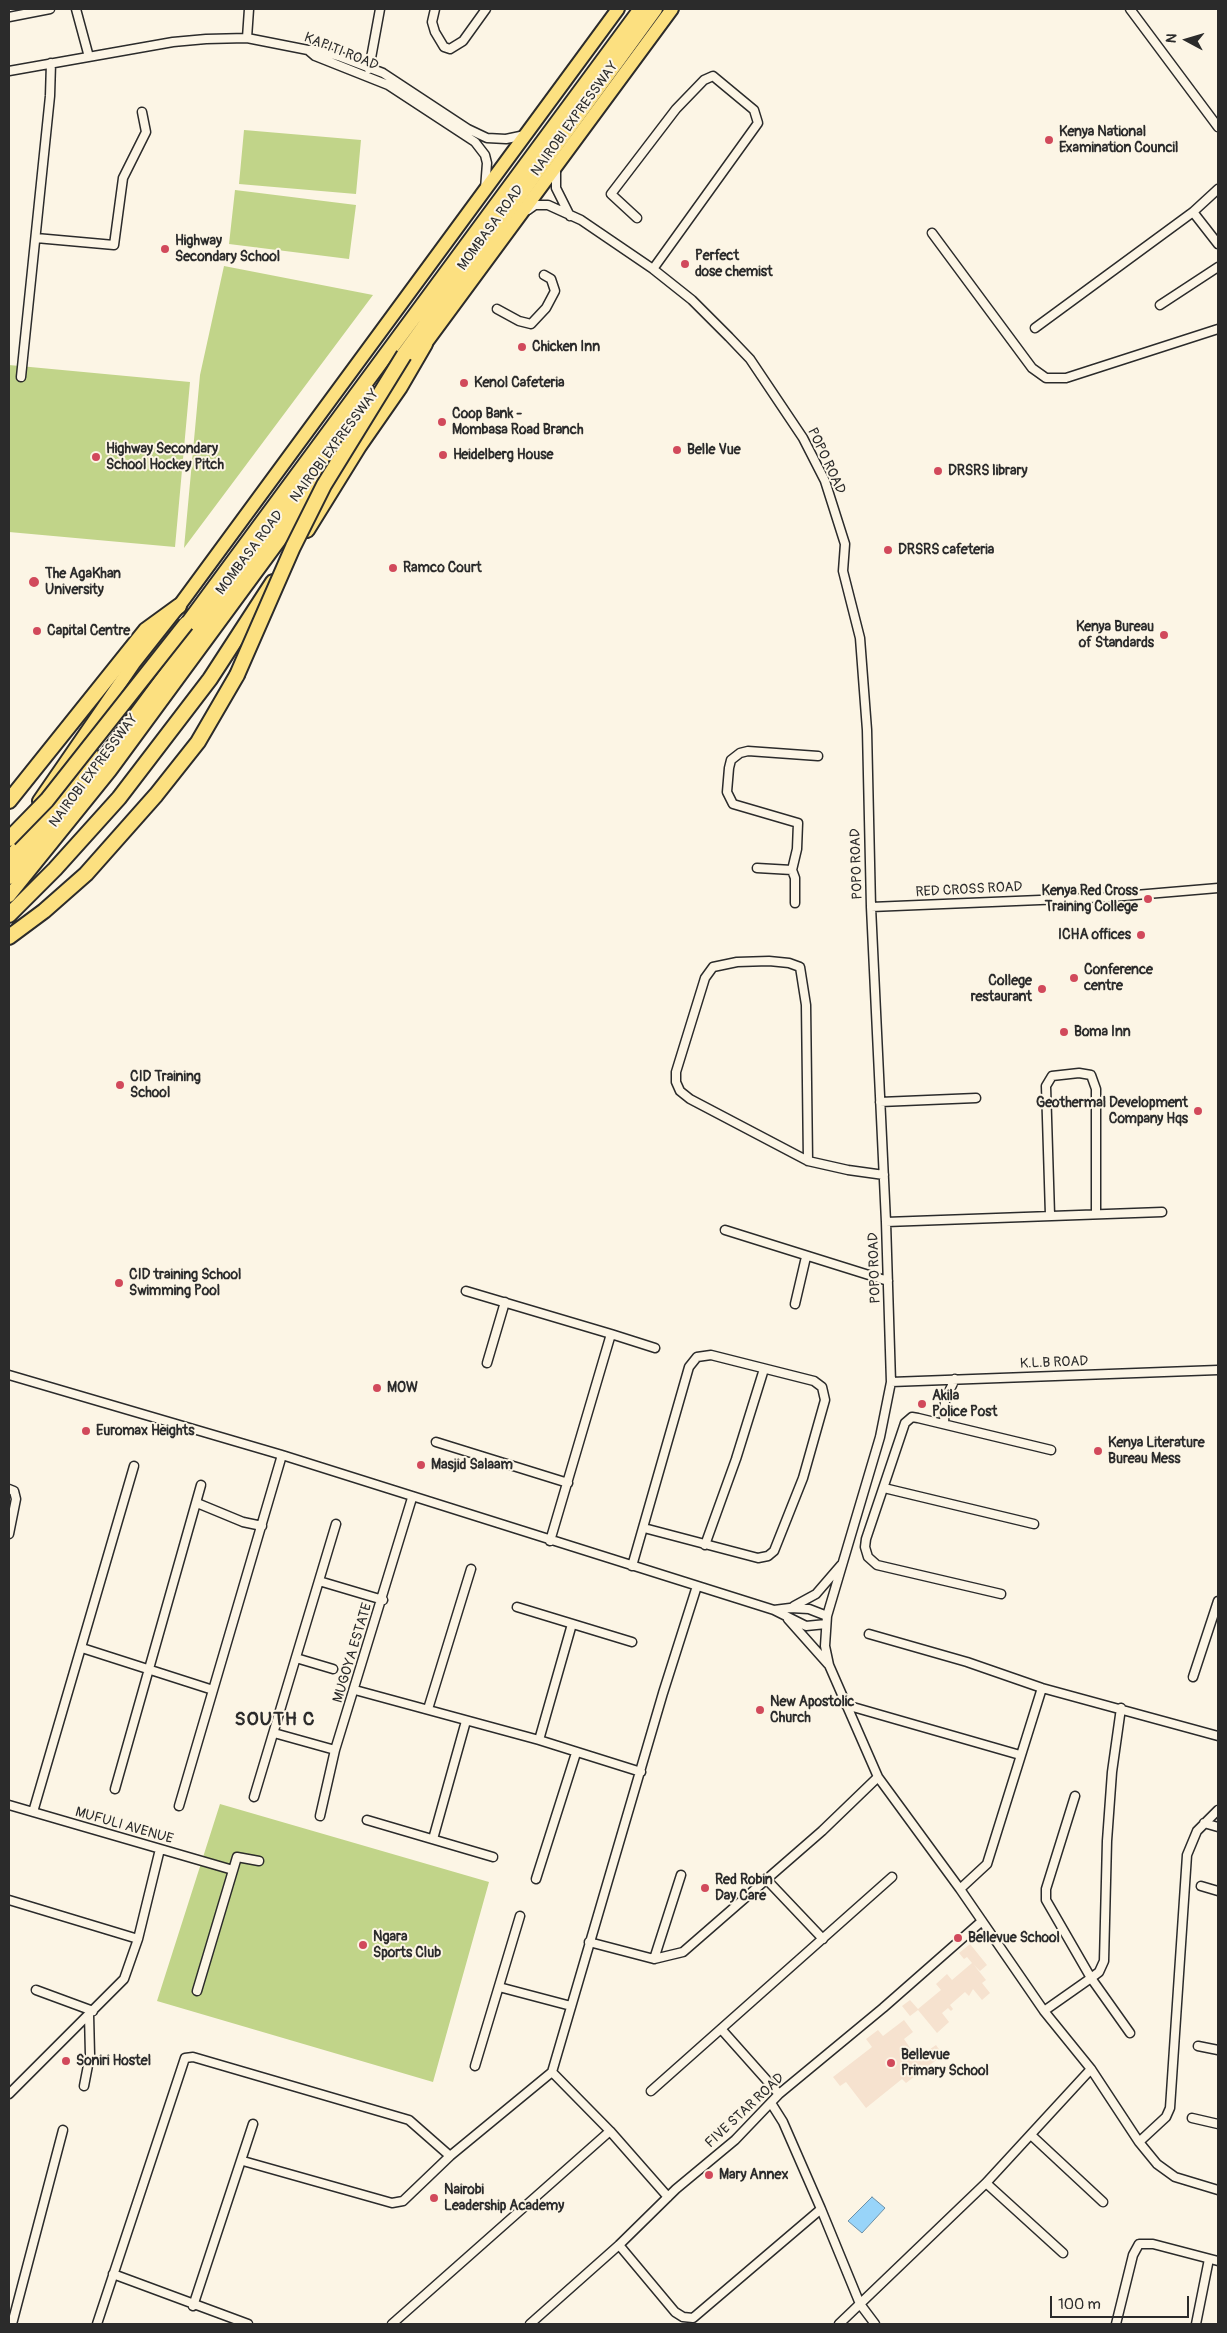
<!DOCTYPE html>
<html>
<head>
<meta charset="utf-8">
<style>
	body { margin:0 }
	#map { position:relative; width:1227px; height:2333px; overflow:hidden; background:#fcf5e5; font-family:Pangolin,sans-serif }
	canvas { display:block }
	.frame { position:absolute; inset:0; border:10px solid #2b2b2b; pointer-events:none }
	.north { position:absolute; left:1162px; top:15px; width:50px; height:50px; -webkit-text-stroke:4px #fcf5e5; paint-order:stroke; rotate:276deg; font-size:14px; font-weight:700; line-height:20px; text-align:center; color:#2b2b2b }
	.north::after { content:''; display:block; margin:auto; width:18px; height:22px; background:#2b2b2b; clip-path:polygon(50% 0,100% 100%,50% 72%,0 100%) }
	.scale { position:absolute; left:1050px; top:2296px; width:139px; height:22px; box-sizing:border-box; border:2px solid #2b2b2b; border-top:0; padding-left:6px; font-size:15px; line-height:18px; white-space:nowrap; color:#2b2b2b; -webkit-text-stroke:4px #fcf5e5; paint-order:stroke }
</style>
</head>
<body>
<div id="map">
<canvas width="1227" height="2333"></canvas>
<div class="frame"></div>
<div class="north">N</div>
<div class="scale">100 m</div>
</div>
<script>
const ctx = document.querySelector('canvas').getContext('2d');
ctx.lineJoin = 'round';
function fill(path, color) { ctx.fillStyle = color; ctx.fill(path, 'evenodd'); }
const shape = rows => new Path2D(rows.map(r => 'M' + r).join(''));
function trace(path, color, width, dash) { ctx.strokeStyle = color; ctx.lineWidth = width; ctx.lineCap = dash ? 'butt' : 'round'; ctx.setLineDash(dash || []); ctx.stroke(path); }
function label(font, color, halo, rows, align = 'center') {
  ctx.font = font + ' Pangolin,sans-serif'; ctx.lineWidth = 4; ctx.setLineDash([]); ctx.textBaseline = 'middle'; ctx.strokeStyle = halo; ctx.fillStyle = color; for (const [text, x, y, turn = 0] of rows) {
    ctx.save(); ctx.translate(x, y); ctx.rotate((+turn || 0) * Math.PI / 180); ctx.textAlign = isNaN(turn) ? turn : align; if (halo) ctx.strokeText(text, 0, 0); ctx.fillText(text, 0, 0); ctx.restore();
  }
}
fill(shape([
	[970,1944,987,1965,980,1971,974,1965,986,1980,982,1983,990,1993,982,2000,973,1989,969,1996,965,1992,950,2005,953,2009,951,2011,948,2008,942,2013,949,2022,937,2033,918,2010,910,2016,902,2006,910,2000,918,2009,941,1990,936,1984,947,1974,952,1980,972,1963,967,1957,964,1959,959,1953],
	[904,2020,913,2032,904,2039,917,2058,936,2045,943,2055,906,2083,902,2079,866,2108,846,2082,840,2086,833,2077,872,2047,866,2039,878,2030,883,2036]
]), '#f6e2cf');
fill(shape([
	[244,130,361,140,356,194,239,184],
	[235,190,356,205,349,259,229,244],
	[224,266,373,295,184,548,200,375],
	[9,365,190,382,175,547,9,532],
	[220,1804,489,1882,433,2082,157,2001]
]), '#c1d489');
const water = shape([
	[872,2197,885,2208,862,2233,848,2221,872,2197]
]);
fill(water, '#98d4f9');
trace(water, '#6c90a7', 1);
const minor = shape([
	[76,9,89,57],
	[435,9,432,22,435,32,444,47,450,49,463,41,486,9],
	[1130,9,1218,127],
	[9,17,50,9],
	[247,38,249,9],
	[308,50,318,50,341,57,383,73,468,129,487,138,506,139,525,135],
	[369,69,380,9],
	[9,71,173,42,206,39,247,38,308,50,315,56,388,85,475,142,485,155,487,163,485,189],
	[556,170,556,188,570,216],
	[528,210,535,205,548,205,581,220,653,269,692,300,729,337,750,359,803,438,825,481,845,544,843,571,860,638,867,730,871,907,886,1222,891,1382,880,1437,827,1616,825,1646,829,1665,878,1777,960,1889,1044,2011,1091,2069,1139,2142,1157,2164,1175,2177,1218,2190],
	[1193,212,1218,244],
	[637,218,611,194,676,109,704,80,713,76,754,110,758,123,653,269],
	[932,233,1032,368,1046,378,1066,378,1218,329],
	[36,238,114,245,123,178,146,132,142,112],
	[1160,305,1218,267],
	[497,309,519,321,531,324,546,308,555,291,551,279,544,275],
	[1035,328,1193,212,1218,189],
	[21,377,50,96,51,63],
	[757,868,792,870,797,849,798,823,733,804,727,792,729,768,731,760,740,753,748,751,818,756],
	[792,870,795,878,795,903],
	[871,907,1112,897,1218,888],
	[880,1102,976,1098],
	[808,1161,806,1005,800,967,789,963,769,961,737,962,713,967,705,978,676,1072,676,1082,680,1091,690,1099,808,1161,848,1170,884,1175],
	[1050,1215,1046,1086,1052,1076,1079,1073,1091,1075,1096,1089,1096,1213],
	[886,1222,1162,1212],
	[725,1230,888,1281],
	[466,1291,611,1334,550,1541],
	[795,1304,806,1257],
	[611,1334,655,1348],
	[487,1363,505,1302],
	[9,1375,282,1455,774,1610,790,1608,809,1609,827,1616],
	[891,1382,1218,1370],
	[944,1424,945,1400,955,1379],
	[436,1442,568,1483],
	[884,1488,1034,1524],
	[9,1489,14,1491,16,1499,9,1534],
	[197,1503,243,1522,262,1526],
	[705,1545,736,1459,764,1369],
	[632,1566,689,1367,697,1357,711,1355,814,1381,822,1387,825,1400,803,1478,774,1551,768,1556,758,1558,644,1528],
	[319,1581,383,1600],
	[1001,1594,877,1565,868,1557,865,1547,866,1539,905,1423,912,1417,918,1418,1051,1450],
	[794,1606,816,1594,841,1565],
	[517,1607,632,1642],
	[774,1610,806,1626,826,1624],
	[788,1619,828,1664],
	[869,1634,967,1662,1042,1688,1218,1736],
	[82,1648,213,1690],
	[296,1658,333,1669],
	[1193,1677,1218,1601],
	[355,1690,539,1740,641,1772],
	[846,1705,1020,1755],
	[428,1709,471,1569],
	[274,1733,335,1750],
	[539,1740,572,1624],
	[115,1789,201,1485],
	[1075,1796,1046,1889,1046,1900,1091,1978,1130,2033],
	[254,1797,336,1524],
	[9,1805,233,1870],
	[179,1806,282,1455],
	[33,1812,134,1466],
	[320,1816,335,1750,412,1498],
	[367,1820,493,1857],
	[1204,1823,1218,1827],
	[433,1839,466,1721],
	[536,1879,576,1753],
	[767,1880,823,1939],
	[1201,1886,1218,1891],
	[960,1889,987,1864,1042,1688],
	[9,1900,138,1939],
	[589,1942,654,1959,683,1952,822,1831,878,1777],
	[654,1959,681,1875],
	[499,1987,571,2006],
	[36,1990,93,2011],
	[197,1991,237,1857,259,1861],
	[1044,2011,1091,1978,1099,1972,1104,1961,1107,1841,1112,1772,1121,1708],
	[722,2030,779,2094],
	[1198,2046,1218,2050],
	[475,2066,520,1916],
	[552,2072,610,2131,668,2197],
	[84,2086,90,2055,89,2014],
	[651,2091,892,1877],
	[9,2094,124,1979,138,1939,160,1849],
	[771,2103,783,2122,821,2209,860,2304,875,2324],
	[1192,2118,1218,2124],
	[1031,2135,1103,2202],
	[1139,2142,1166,2117,1170,2108,1187,1855,1197,1831,1218,1810],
	[243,2161,392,2203,403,2201,450,2156],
	[986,2183,1063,2253],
	[619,2245,675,2312,683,2317,693,2318,821,2209],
	[113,2274,248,2324],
	[193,2306,253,2124],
	[12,2324,63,2130],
	[97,2324,185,2058,193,2057,409,2120,450,2156,552,2072,663,1693,697,1586],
	[392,2324,610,2131],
	[530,2324,619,2245,676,2189,735,2140,779,2094,883,2008,982,1921],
	[839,2324,986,2183,1091,2069],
	[1116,2324,1133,2255,1139,2244,1153,2244,1218,2261],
	[1196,2324,1209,2259]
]);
const trunk = shape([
	[420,351,672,9],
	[39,801,134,663,179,606,618,9],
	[9,896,110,771,318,488]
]);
const motorway = shape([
	[397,364,655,9],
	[307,530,359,446,400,387,425,344],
	[180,634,641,9],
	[9,801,146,630,179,606],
	[9,859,43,820,91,754],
	[9,877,44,836,97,768,373,395],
	[9,915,55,869,119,798,210,679,273,582],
	[9,937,44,911,86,874,156,795,198,742,237,675]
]);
trace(minor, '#2b2b2b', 11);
trace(trunk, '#2b2b2b', 16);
trace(motorway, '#2b2b2b', 18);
trace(minor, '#fcf5e5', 8);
trace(trunk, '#fce080', 12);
trace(motorway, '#fce080', 14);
const motorwayBridge = shape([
	[237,675,293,547,324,485,404,355],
	[9,839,47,800,186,624]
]);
trace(motorwayBridge, '#2b2b2b', 18, []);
trace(motorwayBridge, '#fce080', 14);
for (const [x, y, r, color] of [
	[1049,140,5,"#d1495b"],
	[165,249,5,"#d1495b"],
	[685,264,5,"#d1495b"],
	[522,347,5,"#d1495b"],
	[464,383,5,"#d1495b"],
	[442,422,5,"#d1495b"],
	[677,450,5,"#d1495b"],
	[443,455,5,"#d1495b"],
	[96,457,5,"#d1495b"],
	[938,471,5,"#d1495b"],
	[888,550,5,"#d1495b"],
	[393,568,5,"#d1495b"],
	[34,582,6,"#d1495b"],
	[37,631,5,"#d1495b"],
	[1164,635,5,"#d1495b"],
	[1148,899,5,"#d1495b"],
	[1141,935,5,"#d1495b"],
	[1074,978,5,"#d1495b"],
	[1042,989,5,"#d1495b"],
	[1064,1032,5,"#d1495b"],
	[120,1085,5,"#d1495b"],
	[1198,1111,5,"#d1495b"],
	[119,1283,5,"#d1495b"],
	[377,1388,5,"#d1495b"],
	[922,1404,5,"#d1495b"],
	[86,1431,5,"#d1495b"],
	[1098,1451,5,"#d1495b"],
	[421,1465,5,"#d1495b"],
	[760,1710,5,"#d1495b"],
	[705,1888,5,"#d1495b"],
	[958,1938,5,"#d1495b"],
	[363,1945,5,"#d1495b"],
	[66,2061,5,"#d1495b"],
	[891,2063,5,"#d1495b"],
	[709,2175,5,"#d1495b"],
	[434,2198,5,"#d1495b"]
]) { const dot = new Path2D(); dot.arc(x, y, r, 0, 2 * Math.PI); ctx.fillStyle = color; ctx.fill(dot); trace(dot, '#fcf5e5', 2); }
label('14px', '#2b2b2b', '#fcf5e5', [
	["KAPITI ROAD",341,52,22],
	["NAIROBI EXPRESSWAY",575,119,-54],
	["MOMBASA ROAD",491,228,-54],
	["NAIROBI EXPRESSWAY",335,446,-53],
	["POPO ROAD",826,461,65],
	["MOMBASA ROAD",250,553,-53],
	["NAIROBI EXPRESSWAY",94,771,-53],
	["POPO ROAD",857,864,-92],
	["RED CROSS ROAD",969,890,-3],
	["POPO ROAD",875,1268,-92],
	["K.L.B ROAD",1054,1363,-2],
	["MUGOYA ESTATE",353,1653,-73],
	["MUFULI AVENUE",124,1826,16],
	["FIVE STAR ROAD",745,2111,-43]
]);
label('bold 14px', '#2b2b2b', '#fcf5e5', [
	["Kenya National",1059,132],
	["Examination Council",1059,148],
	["Highway",175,241],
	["Secondary School",175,257],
	["Perfect",695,256],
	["dose chemist",695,272],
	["Chicken Inn",532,347],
	["Kenol Cafeteria",474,383],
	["Coop Bank -",452,414],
	["Mombasa Road Branch",452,430],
	["Highway Secondary",106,449],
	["School Hockey Pitch",106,465],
	["Belle Vue",687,450],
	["Heidelberg House",453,455],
	["DRSRS library",948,471],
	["DRSRS cafeteria",898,550],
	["Ramco Court",403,568],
	["The AgaKhan",45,574],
	["University",45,590],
	["Kenya Bureau",1154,627,"right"],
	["of Standards",1154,643,"right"],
	["Capital Centre",47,631],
	["Kenya Red Cross",1138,891,"right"],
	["Training College",1138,907,"right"],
	["ICHA offices",1131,935,"right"],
	["Conference",1084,970],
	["centre",1084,986],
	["College",1032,981,"right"],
	["restaurant",1032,997,"right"],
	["Boma Inn",1074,1032],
	["CID Training",130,1077],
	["School",130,1093],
	["Geothermal Development",1188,1103,"right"],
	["Company Hqs",1188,1119,"right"],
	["CID training School",129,1275],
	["Swimming Pool",129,1291],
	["MOW",387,1388],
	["Akila",932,1396],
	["Police Post",932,1412],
	["Euromax Heights",96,1431],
	["Kenya Literature",1108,1443],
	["Bureau Mess",1108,1459],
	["Masjid Salaam",431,1465],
	["New Apostolic",770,1702],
	["Church",770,1718],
	["Red Robin",715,1880],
	["Day Care",715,1896],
	["Ngara",373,1937],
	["Sports Club",373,1953],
	["Bellevue School",968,1938],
	["Bellevue",901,2055],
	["Primary School",901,2071],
	["Soniri Hostel",76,2061],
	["Mary Annex",719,2175],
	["Nairobi",444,2190],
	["Leadership Academy",444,2206]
], 'left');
ctx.letterSpacing = '1px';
label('bold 19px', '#2b2b2b', '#fcf5e5', [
	["SOUTH C",275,1720]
]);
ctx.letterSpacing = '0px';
</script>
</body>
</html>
